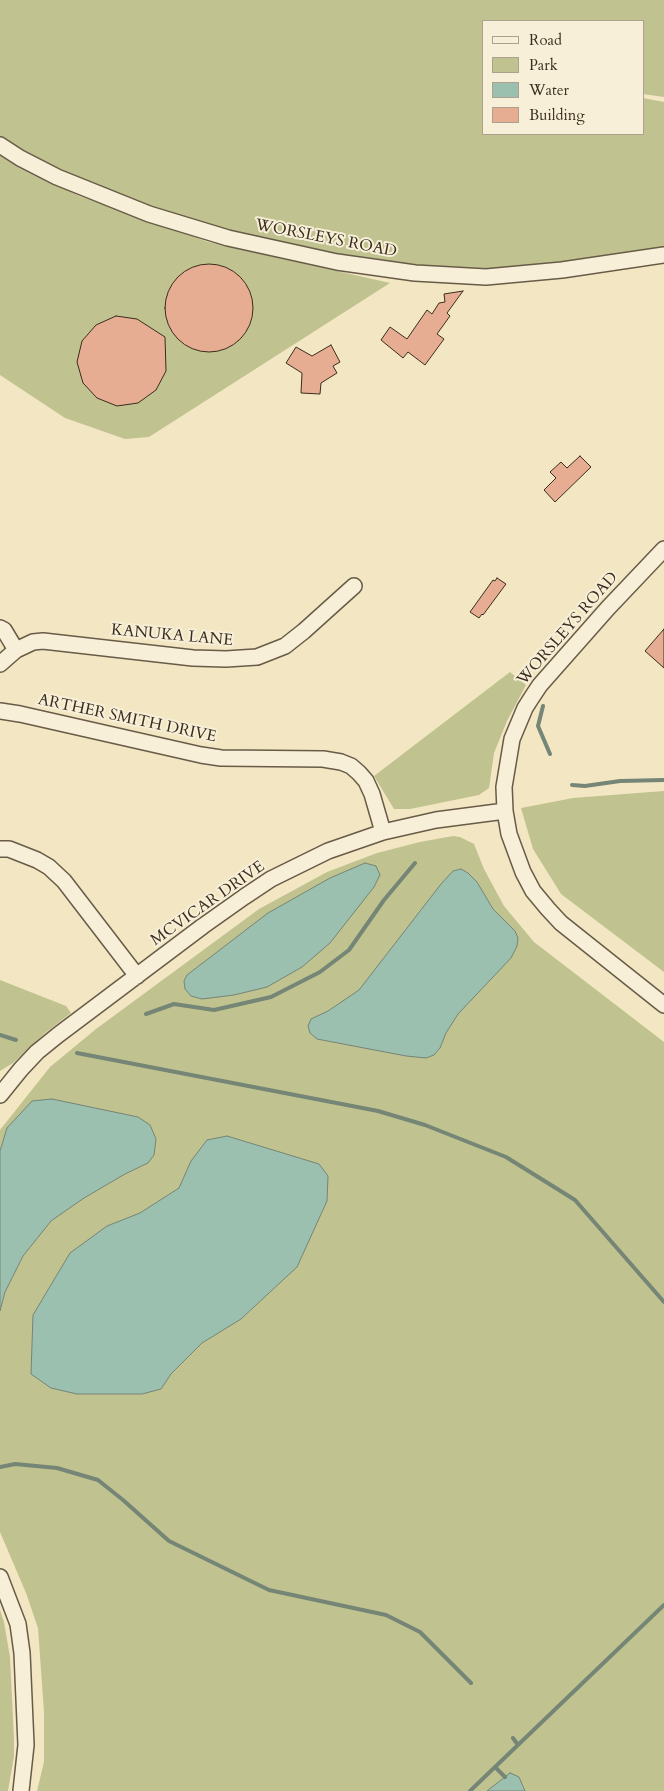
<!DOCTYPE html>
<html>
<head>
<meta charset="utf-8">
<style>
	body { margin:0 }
	#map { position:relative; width:664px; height:1791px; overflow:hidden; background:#f3e6c3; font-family:Cardo,serif }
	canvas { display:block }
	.legend { position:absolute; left:482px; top:20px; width:162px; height:115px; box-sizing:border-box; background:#f7efd8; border:1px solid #aba18e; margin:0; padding:6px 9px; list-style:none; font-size:15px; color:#3a2d1e }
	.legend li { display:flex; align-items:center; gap:10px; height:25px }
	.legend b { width:25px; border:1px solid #aba18e }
</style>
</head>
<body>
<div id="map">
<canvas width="664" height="1791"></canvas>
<ul class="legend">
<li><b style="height:6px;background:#f7efd8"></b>Road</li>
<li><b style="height:14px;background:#c0c390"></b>Park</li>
<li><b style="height:14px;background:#9cc0b0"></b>Water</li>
<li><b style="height:14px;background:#e6ad93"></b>Building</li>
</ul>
</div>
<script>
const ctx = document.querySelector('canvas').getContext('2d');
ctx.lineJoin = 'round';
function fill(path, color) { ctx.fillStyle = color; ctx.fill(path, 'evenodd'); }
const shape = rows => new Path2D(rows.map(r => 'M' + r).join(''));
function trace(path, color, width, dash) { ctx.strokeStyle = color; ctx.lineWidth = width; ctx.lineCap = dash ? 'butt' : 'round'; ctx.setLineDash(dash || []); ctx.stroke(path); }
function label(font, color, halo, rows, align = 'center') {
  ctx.font = font + ' Cardo,serif'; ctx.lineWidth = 4; ctx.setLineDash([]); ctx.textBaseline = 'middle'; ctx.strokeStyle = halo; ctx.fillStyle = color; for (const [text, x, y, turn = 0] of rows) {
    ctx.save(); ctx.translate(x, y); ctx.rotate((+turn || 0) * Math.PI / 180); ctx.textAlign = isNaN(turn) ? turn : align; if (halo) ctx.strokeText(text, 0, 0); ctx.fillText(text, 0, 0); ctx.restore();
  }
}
fill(shape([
	[0,0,664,0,664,97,643,94,643,21,482,20,483,134,643,134,643,98,664,102,664,247,564,264,487,271,435,268,417,264,337,262,149,214,0,145],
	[0,154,79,196,208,242,390,283,149,437,125,439,65,418,0,375],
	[510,672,526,685,507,721,494,753,489,788,479,795,410,809,394,809,374,776],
	[664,791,664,972,561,894,533,849,521,808,573,798],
	[453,836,460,837,474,844,484,869,504,906,534,942,664,1042,664,1791,37,1791,44,1762,44,1712,38,1628,26,1593,0,1532,0,1130,50,1067,96,1029,259,909,327,872,377,853,420,842],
	[0,980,66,1006,71,1013,45,1033,13,1063,0,1071],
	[0,1610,4,1622,10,1657,14,1739,14,1756,8,1791,0,1791]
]), '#c0c390');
const water = shape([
	[365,863,376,866,380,875,374,887,330,943,302,967,267,987,234,995,202,999,191,996,185,989,184,981,187,975,268,913,330,878,365,863],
	[461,869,468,873,477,882,493,909,515,931,518,938,517,946,511,958,458,1014,446,1033,440,1048,434,1055,426,1058,406,1056,317,1039,310,1033,308,1026,311,1019,328,1011,359,990,441,884,453,871,461,869],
	[52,1099,138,1117,150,1125,156,1139,154,1155,148,1163,125,1174,84,1198,51,1221,23,1256,5,1292,0,1311,0,1151,7,1128,32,1101,52,1099],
	[227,1136,319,1164,328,1176,327,1201,297,1267,241,1319,202,1343,171,1374,161,1389,142,1394,77,1394,51,1388,31,1374,33,1315,70,1253,107,1226,140,1213,179,1188,191,1161,207,1140,227,1136],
	[510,1773,519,1777,525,1791,487,1791,510,1773]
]);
fill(water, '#9cc0b0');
trace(water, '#758576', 1);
trace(shape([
	[543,706,538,726,550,754],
	[572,785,585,786,620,781,664,780],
	[146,1014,174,1004,214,1010,271,997,320,972,349,950,384,900,415,863],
	[0,1035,16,1040],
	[77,1053,378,1111,425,1125,506,1157,575,1200,664,1302],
	[0,1467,15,1464,57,1468,98,1480,123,1500,169,1541,269,1590,386,1615,420,1632,471,1683],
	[513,1738,518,1745],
	[495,1767,505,1777],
	[470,1791,664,1605]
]), '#758576', 4);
const building = shape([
	'165 308a44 44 0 1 1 88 0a44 44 0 1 1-88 0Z',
	[463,291,447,313,450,316,437,334,444,339,425,365,408,352,403,358,381,340,390,327,407,339,427,310,432,314,439,303,445,302,444,294,463,291],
	[116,316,137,319,165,337,166,371,156,390,138,403,117,406,97,398,83,383,77,362,82,341,96,325,116,316],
	[331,345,340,362,333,366,337,373,321,383,320,394,301,393,302,373,286,363,296,347,312,356,331,345],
	[580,456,591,467,555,502,544,490,556,478,550,472,561,462,567,468,580,456],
	[497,578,506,584,483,615,482,614,479,618,470,612,493,580,495,581,497,578],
	[664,629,664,668,645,651,664,629]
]);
fill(building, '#e6ad93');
trace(building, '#3a2d1e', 1);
const minor = shape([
	[0,145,20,158,57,177,149,214,228,238,337,262,415,273,486,277,562,270,664,255],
	[664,549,608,608,540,685,532,697,525,708,512,739,504,787,505,811,509,834,523,872,533,891,548,909,561,923,664,1005],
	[0,628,4,630,16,650],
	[0,664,16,650,33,642,43,641,193,658,226,659,257,657,285,646,304,631,354,586],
	[0,711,20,714,201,755,221,758,323,759,341,762,351,766,359,773,366,781,372,794,383,832],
	[0,849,9,849,37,860,49,867,64,881,137,976],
	[0,1095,21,1069,37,1052,58,1035,203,926,244,897,271,879,328,851,383,832,436,820,505,811],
	[0,1577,18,1624,22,1653,26,1745,21,1791]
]);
trace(minor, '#685b47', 18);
trace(minor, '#f7efd8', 15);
label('16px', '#3a2d1e', '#f7efd8', [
	["WORSLEYS ROAD",326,239,11],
	["WORSLEYS ROAD",568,629,-49],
	["KANUKA LANE",172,636,5],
	["ARTHER SMITH DRIVE",127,719,12],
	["MCVICAR DRIVE",208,904,-35]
]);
</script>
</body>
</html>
